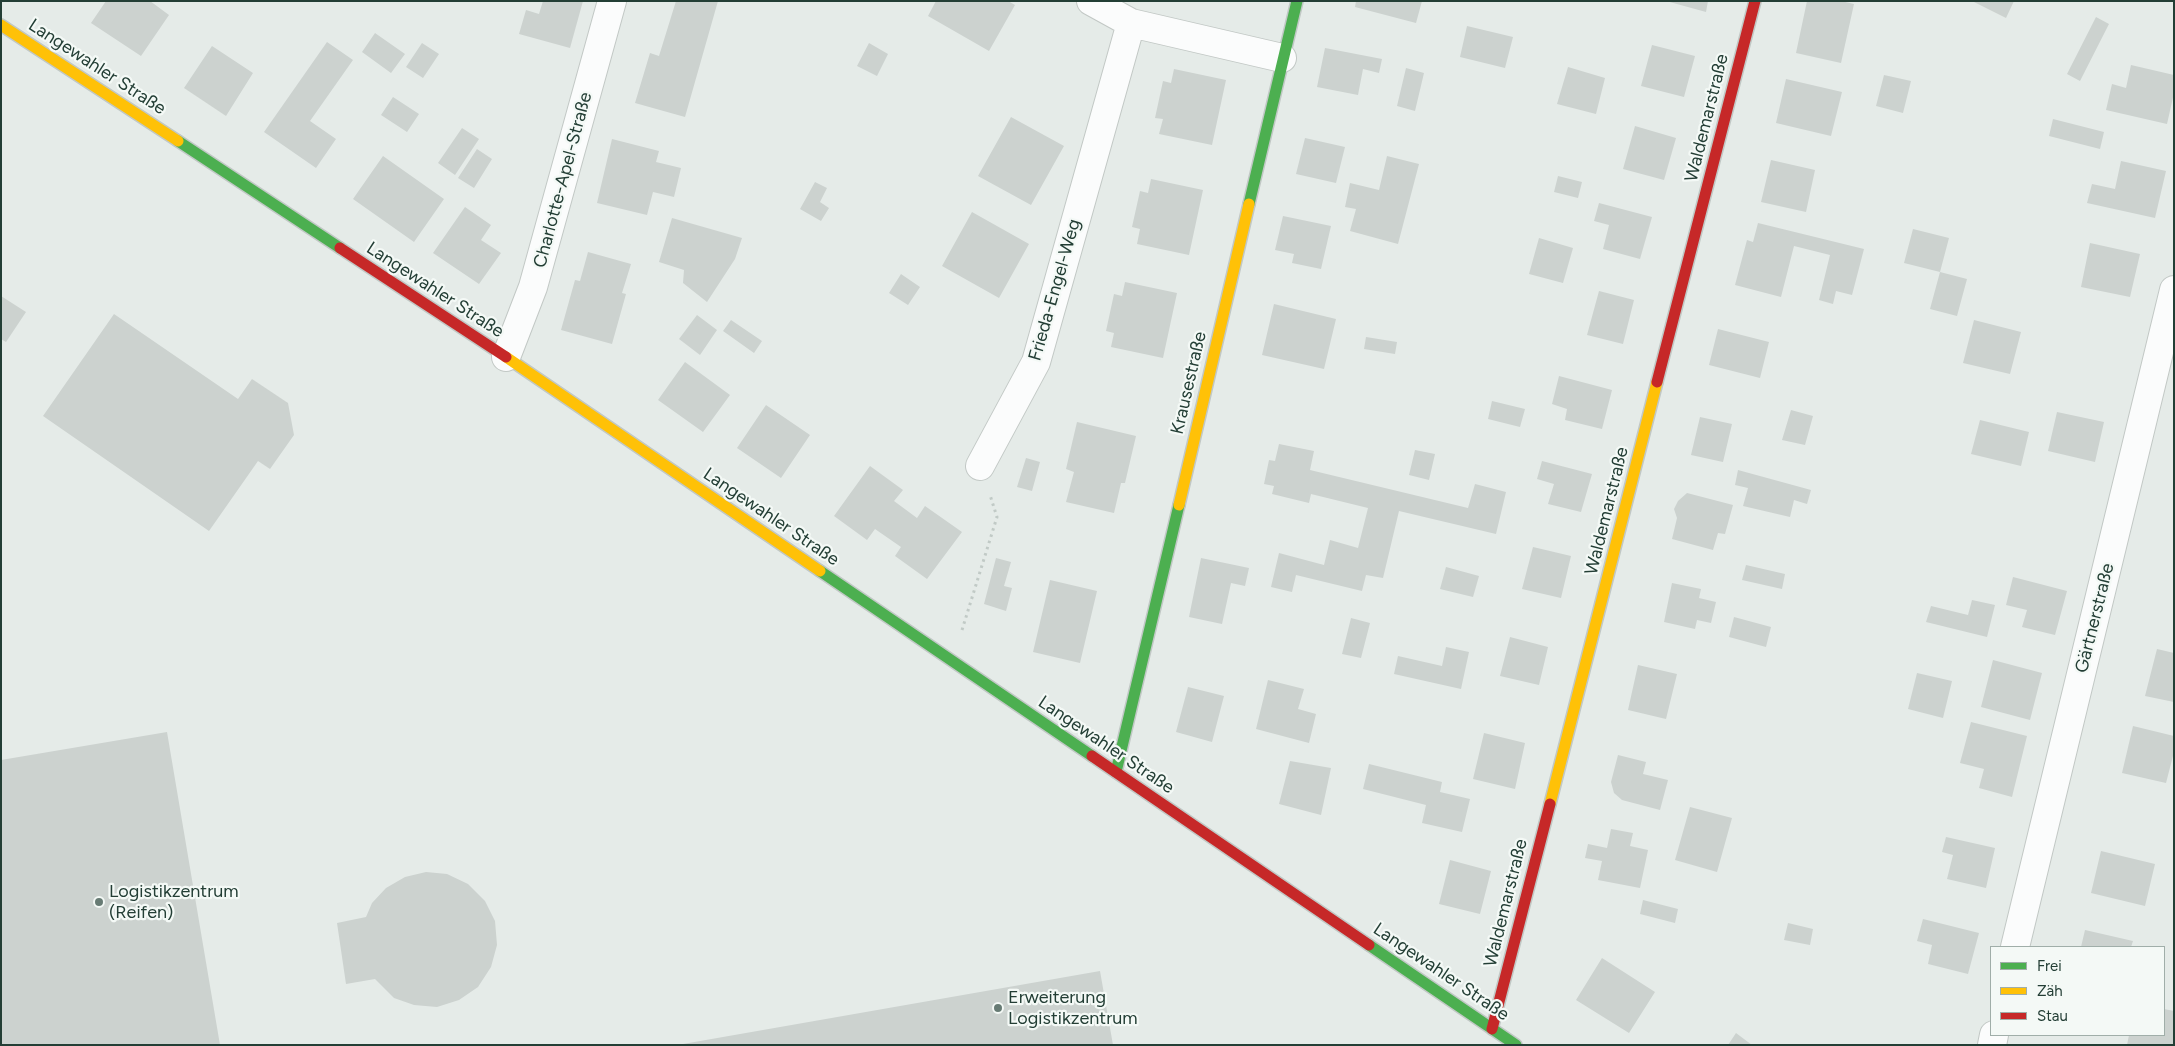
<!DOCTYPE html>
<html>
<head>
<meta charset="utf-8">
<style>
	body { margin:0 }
	#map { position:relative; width:2175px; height:1046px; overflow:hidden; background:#e5ebe8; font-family:Figtree,sans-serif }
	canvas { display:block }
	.frame { position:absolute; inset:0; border:2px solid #233e35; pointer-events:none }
	.legend { position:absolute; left:1990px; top:946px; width:175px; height:90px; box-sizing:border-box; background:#f4f9f6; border:1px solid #a0aea9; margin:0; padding:6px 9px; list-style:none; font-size:15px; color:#233e35 }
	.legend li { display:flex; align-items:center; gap:10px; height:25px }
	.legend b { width:25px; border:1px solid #a0aea9 }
</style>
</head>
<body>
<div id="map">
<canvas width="2175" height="1046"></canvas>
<div class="frame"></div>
<ul class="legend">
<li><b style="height:6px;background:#4caf50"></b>Frei</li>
<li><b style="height:6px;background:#ffc107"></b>Zäh</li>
<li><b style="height:6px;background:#c62828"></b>Stau</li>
</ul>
</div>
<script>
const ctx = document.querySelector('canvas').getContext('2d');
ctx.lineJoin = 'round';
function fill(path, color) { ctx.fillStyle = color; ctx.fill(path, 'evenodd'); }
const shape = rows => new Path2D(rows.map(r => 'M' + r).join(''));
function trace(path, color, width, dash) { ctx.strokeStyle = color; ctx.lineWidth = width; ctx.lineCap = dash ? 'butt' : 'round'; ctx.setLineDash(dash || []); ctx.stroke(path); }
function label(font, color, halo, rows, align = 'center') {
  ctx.font = font + ' Figtree,sans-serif'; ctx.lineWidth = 4.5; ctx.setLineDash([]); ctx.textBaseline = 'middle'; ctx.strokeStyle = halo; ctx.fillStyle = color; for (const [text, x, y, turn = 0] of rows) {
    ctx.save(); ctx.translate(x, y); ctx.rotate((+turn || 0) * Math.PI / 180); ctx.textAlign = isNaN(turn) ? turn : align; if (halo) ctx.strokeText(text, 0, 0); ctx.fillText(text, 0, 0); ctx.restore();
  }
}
fill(shape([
	[106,1,150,1,169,15,141,56,91,23],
	[543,1,583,1,570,48,519,34,526,10,539,14],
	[676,1,718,1,685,117,635,103,650,53,659,56],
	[936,1,1008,1,1015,5,989,51,928,16],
	[1356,1,1422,1,1416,23,1355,7],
	[1666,1,1708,1,1706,12],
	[1807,1,1841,1,1854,4,1841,63,1796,53],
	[1972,1,2014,1,2006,18],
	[2096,17,2109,24,2080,81,2067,74],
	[1467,26,1513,37,1505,68,1460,57],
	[375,33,405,54,391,73,362,52],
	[327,42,353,60,310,121,336,139,316,168,264,132],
	[422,43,439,54,423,78,406,67],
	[869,43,888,54,877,76,857,66],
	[1652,45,1695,56,1684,97,1641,86],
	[212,46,253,73,226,116,184,88],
	[1325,48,1382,59,1379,73,1363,69,1358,95,1317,87],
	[2131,65,2174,75,2174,93,2167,124,2106,110,2112,84,2126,88],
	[1568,67,1605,78,1596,114,1557,104],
	[1406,68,1424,73,1415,111,1397,106],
	[1174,69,1226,80,1212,145,1159,134,1163,119,1155,118,1163,81,1171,83],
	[1884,75,1911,81,1903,113,1876,106],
	[1786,79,1842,92,1831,136,1776,123],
	[393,97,419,114,407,132,381,115],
	[1011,117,1064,146,1031,205,978,176],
	[2053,119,2104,132,2100,149,2049,136],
	[1635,126,1676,138,1664,180,1623,169],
	[462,128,479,139,455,175,438,163],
	[1305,138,1345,147,1336,183,1296,174],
	[612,139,659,151,656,162,681,168,674,197,653,192,647,215,597,203],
	[477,149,492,159,474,188,458,178],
	[383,156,444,199,414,242,353,199],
	[1387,156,1419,164,1398,244,1350,231,1356,209,1345,207,1350,183,1379,190],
	[1771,160,1815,170,1806,212,1761,202],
	[2121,161,2166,171,2155,218,2087,203,2092,184,2115,189],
	[1558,176,1582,182,1578,198,1554,192],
	[1151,179,1203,190,1189,255,1137,244,1140,229,1132,227,1140,191,1148,193],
	[815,182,827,188,820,202,829,208,821,221,800,209],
	[1599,203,1652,217,1640,259,1603,249,1609,225,1594,221],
	[465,207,491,225,481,240,501,253,479,284,433,253],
	[972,212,1029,244,999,298,942,266],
	[1283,216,1331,226,1321,269,1292,263,1294,254,1275,250],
	[672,218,742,238,735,259,707,302,683,283,684,270,659,262],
	[1758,223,1864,249,1852,295,1836,291,1833,304,1819,300,1830,255,1794,246,1781,297,1735,285,1747,240,1753,242],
	[1913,229,1949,238,1940,272,1904,263],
	[1539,238,1573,248,1563,283,1529,274],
	[2090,243,2140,254,2130,297,2081,287],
	[588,252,631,264,622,293,626,294,612,344,561,330,575,280,580,281],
	[1940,272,1967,279,1957,316,1930,309],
	[901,274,920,287,908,305,889,293],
	[1125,282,1177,293,1163,358,1111,347,1114,333,1106,331,1114,294,1122,296],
	[1599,291,1634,300,1623,344,1587,335],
	[1,296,26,312,6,342,1,339],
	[1274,304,1336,319,1324,369,1262,355],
	[114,314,238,399,252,379,288,403,294,435,270,469,258,461,209,531,43,416],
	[697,315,717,330,700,355,679,339],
	[731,320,762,341,754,353,723,331],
	[1974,320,2021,332,2010,374,1963,363],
	[1718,329,1769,342,1760,378,1709,365],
	[1366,337,1397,342,1395,354,1364,349],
	[685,362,730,395,703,432,658,400],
	[1559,376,1612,390,1602,429,1565,420,1567,409,1552,404],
	[1492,401,1525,409,1520,427,1488,419],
	[766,405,810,435,781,478,737,448],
	[1791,410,1813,416,1805,445,1782,440],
	[2057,412,2104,422,2095,462,2048,451],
	[1700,417,1732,424,1723,462,1691,455],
	[1980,420,2029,432,2021,466,1971,454],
	[1077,422,1136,436,1125,483,1121,483,1114,513,1066,502,1074,472,1066,469],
	[1279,444,1314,451,1310,470,1468,508,1475,484,1506,492,1496,534,1399,511,1383,578,1366,575,1362,591,1296,575,1292,592,1271,587,1279,553,1324,565,1330,540,1358,548,1368,508,1311,494,1309,503,1272,494,1274,486,1264,484,1269,460,1275,461],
	[1415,450,1435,454,1429,480,1409,475],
	[1026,458,1040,462,1032,491,1017,487],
	[1542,461,1592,474,1581,512,1548,504,1554,484,1537,479],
	[870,466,903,490,894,501,917,518,925,506,962,532,927,579,895,556,901,547,875,529,867,540,834,516],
	[1738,470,1811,490,1807,504,1794,500,1790,517,1743,506,1748,488,1735,485],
	[1687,493,1733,505,1725,534,1718,533,1713,550,1672,539,1677,518,1674,509,1678,501],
	[1533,547,1571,556,1561,598,1522,589],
	[996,558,1011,562,1004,586,1012,588,1006,611,984,604],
	[1201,558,1249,568,1245,586,1231,583,1222,624,1189,617],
	[1746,565,1785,574,1782,589,1742,580],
	[1446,567,1479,576,1473,597,1440,589],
	[2013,577,2067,591,2055,635,2022,627,2027,610,2006,605],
	[1050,580,1097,591,1080,663,1033,652],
	[1672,583,1701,589,1699,598,1716,602,1711,623,1697,620,1695,629,1664,622],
	[1972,600,1995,605,1987,637,1926,622,1931,606,1968,615],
	[1734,617,1771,627,1766,647,1729,637],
	[1351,618,1370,623,1361,658,1342,654],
	[1510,637,1548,647,1539,685,1500,676],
	[1446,647,1469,652,1461,689,1394,674,1398,656,1442,666],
	[2157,649,2174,653,2174,702,2145,696],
	[1993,660,2042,673,2030,720,1981,707],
	[1638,665,1677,674,1666,719,1628,710],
	[1917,673,1952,681,1943,718,1908,709],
	[1268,680,1304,689,1298,709,1316,714,1309,743,1256,729],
	[1188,687,1224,696,1212,742,1176,732],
	[1971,722,2027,736,2012,797,1979,788,1984,769,1960,763],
	[2133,726,2174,736,2174,752,2166,783,2122,773],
	[167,732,220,1045,1,1045,1,760],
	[1484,733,1525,743,1515,789,1473,779],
	[1618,755,1646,762,1643,774,1668,780,1660,810,1622,800,1614,793,1611,782],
	[1290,761,1331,768,1321,815,1279,804],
	[1369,764,1442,782,1440,792,1470,799,1462,832,1422,823,1426,805,1363,789],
	[1690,807,1732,818,1717,872,1675,860],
	[1611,829,1633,833,1630,846,1648,850,1640,888,1598,880,1602,861,1585,858,1588,844,1607,848],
	[1946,837,1995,848,1986,888,1947,879,1953,855,1942,852],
	[2101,851,2155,864,2145,906,2091,893],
	[1450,860,1491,871,1480,914,1439,904],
	[426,872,447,874,468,884,485,901,495,921,497,945,491,967,478,987,459,1000,437,1007,414,1005,394,998,375,979,346,984,337,923,366,917,372,903,386,888,405,877],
	[1643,900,1678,909,1675,923,1640,914],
	[1923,919,1979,933,1968,974,1928,964,1932,945,1917,941],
	[1788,923,1813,929,1810,945,1784,940],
	[2085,930,2133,941,2131,947,2081,947],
	[1602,958,1655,992,1629,1033,1576,1000],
	[1100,971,1113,1045,684,1045,683,1044],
	[2164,1009,2174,1011,2174,1045,2127,1045,2129,1035,2164,1035],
	[1736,1033,1752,1045,1728,1045]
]), '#ccd2cf');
const street = shape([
	[1091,1,1131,23,1282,58],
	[506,357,533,287,612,1],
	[980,466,1036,362,1131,23],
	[2015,947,2174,290],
	[1992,1045,1994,1035]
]);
const fast = shape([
	[178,141,340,248],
	[1249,204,1297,1],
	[820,571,1092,756],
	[1116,772,1179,505],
	[1369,945,1516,1045]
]);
const slow = shape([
	[1,25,178,141],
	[506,357,820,571],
	[1179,505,1249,204],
	[1550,804,1657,382]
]);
const jam = shape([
	[340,248,506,357],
	[1657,382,1755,1],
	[1092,756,1369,945],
	[1492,1029,1550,804]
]);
trace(street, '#c2c8c5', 30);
trace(fast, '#c1c8c5', 14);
trace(slow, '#c1c8c5', 14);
trace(jam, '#c1c8c5', 14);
trace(shape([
	[962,630,997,517,990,495]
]), '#c1cac6', 3, [2.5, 4]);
trace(street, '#fbfcfc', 28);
trace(fast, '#4caf50', 11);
trace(slow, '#ffc107', 11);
trace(jam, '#c62828', 11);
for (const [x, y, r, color] of [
	[99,902,5,"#677b74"],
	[998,1008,5,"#677b74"]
]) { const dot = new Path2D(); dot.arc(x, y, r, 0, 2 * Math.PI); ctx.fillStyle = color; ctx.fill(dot); trace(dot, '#f4f9f6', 2); }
label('18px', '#233e35', '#f4f9f6', [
	["Langewahler Straße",97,67,33],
	["Waldemarstraße",1707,118,-76],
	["Charlotte-Apel-Straße",563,180,-75],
	["Langewahler Straße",435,290,33],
	["Frieda-Engel-Weg",1055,290,-74],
	["Krausestraße",1189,383,-77],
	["Waldemarstraße",1607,511,-76],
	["Langewahler Straße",771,517,34],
	["Gärtnerstraße",2095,618,-76],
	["Langewahler Straße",1106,745,34],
	["Waldemarstraße",1506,903,-76],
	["Langewahler Straße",1441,972,34]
]);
label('18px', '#233e35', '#f4f9f6', [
	["Logistikzentrum",109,892],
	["(Reifen)",109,913],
	["Erweiterung",1008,998],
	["Logistikzentrum",1008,1019]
], 'left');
</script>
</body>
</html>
